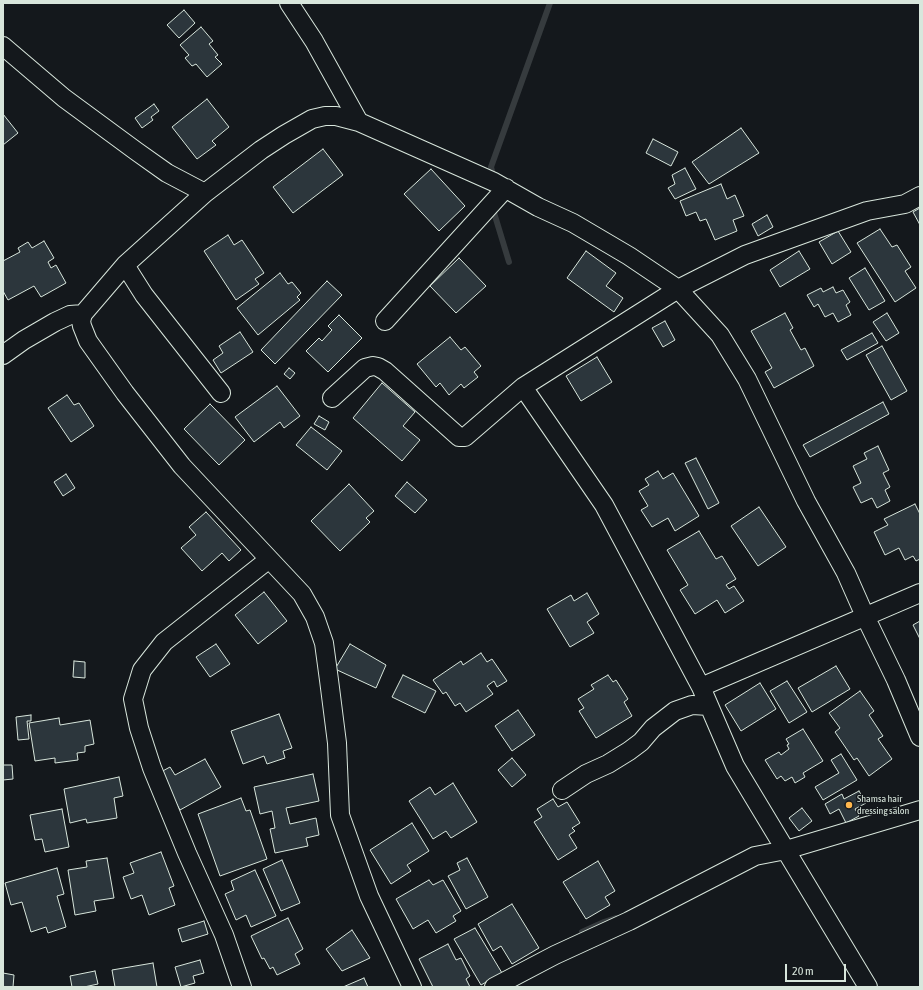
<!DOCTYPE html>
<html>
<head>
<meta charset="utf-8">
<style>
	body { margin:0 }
	#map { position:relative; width:923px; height:990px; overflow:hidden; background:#14181c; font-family:"Asap Condensed",sans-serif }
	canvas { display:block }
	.frame { position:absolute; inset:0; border:4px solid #d8e6dc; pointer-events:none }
	.scale { position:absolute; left:785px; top:964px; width:61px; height:18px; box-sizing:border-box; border:2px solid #d8e6dc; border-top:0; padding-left:5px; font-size:12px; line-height:14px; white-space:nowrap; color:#d8e6dc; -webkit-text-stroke:3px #14181c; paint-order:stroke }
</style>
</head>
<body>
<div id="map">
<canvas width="923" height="990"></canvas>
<div class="frame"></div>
<div class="scale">20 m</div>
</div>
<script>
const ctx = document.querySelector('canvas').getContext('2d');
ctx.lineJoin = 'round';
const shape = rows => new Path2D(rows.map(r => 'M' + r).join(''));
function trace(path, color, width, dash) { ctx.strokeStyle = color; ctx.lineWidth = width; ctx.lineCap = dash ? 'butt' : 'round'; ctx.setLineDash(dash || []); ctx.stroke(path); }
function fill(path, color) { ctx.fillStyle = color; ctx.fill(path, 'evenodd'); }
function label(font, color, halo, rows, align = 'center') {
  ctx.font = font + ' "Asap Condensed",sans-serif'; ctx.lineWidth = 3; ctx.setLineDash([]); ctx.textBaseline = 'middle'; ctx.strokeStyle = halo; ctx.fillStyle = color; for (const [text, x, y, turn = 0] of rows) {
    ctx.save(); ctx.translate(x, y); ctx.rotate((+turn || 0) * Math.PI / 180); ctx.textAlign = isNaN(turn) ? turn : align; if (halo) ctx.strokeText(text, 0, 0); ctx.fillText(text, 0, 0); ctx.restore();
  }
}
trace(shape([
	[494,179,491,167,550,3],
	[492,206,509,262],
	[582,932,604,922,616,918]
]), '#363b3e', 6);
const building = shape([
	[184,10,195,23,179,38,167,25,184,10],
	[201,27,213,41,209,44,218,55,215,57,222,64,207,77,196,64,192,66,185,58,189,55,180,45,201,27],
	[207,99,229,127,212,141,216,145,197,159,172,127,207,99],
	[154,104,159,111,151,117,153,120,142,128,135,118,154,104],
	[3,114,18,133,3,145,3,114],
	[741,128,759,153,709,184,692,162,741,128],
	[653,139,678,152,671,166,646,153,653,139],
	[323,149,343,175,293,213,273,187,323,149],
	[685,168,696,189,675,199,668,188,675,184,672,175,685,168],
	[431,169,465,206,439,231,404,194,431,169],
	[721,184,727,199,735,195,744,216,733,220,737,231,715,240,706,219,700,221,696,212,686,216,680,201,721,184],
	[920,208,920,225,913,212,920,208],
	[767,215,773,227,758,236,752,224,767,215],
	[880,229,892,247,897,245,911,267,905,271,916,288,895,302,857,243,880,229],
	[838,231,851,252,832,264,819,242,838,231],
	[228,235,234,245,242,240,264,273,255,279,259,284,236,300,204,251,228,235],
	[44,241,54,258,48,262,51,268,56,265,66,283,41,297,34,286,8,300,3,291,3,261,20,252,18,248,28,242,32,248,44,241],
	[586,251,616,273,606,286,623,298,614,312,567,278,586,251],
	[799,251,810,269,780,287,770,270,799,251],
	[459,258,486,286,456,313,430,286,459,258],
	[865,268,885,301,869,310,849,278,865,268],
	[280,273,288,284,292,282,301,293,297,297,300,300,258,335,237,308,280,273],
	[327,281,342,295,275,364,261,350,327,281],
	[833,287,836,293,843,290,850,302,846,305,851,315,838,322,833,313,825,317,818,304,814,307,807,295,821,288,823,292,833,287],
	[785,313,793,328,790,330,801,350,805,348,814,366,774,388,765,372,772,368,751,331,785,313],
	[887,313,899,333,886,341,873,322,887,313],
	[339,315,362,338,328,372,306,351,319,338,322,341,332,330,328,326,339,315],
	[665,321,675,340,663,347,652,328,665,321],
	[240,332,253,352,221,373,213,360,223,353,219,346,240,332],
	[872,333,878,343,847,360,841,350,872,333],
	[450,337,461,350,465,347,481,366,474,372,478,377,464,388,461,384,449,395,440,383,436,387,417,364,450,337],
	[882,346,907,391,891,400,866,355,882,346],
	[597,357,612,382,581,401,566,376,597,357],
	[289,368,295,373,290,379,284,374,289,368],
	[382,383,415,412,403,426,420,440,402,461,353,418,382,383],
	[277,386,300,416,284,428,280,422,254,442,235,417,277,386],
	[67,395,74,405,79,403,94,426,71,442,48,408,67,395],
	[883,402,889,414,810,457,803,445,883,402],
	[210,404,245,440,219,465,184,429,210,404],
	[319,416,329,422,325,430,314,424,319,416],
	[311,427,342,451,327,470,296,445,311,427],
	[878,446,889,470,883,473,890,487,885,490,890,501,877,508,872,498,861,503,853,487,861,483,853,466,867,459,864,453,878,446],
	[696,458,719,503,708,509,685,463,696,458],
	[658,471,663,479,673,473,699,516,675,531,668,518,652,527,641,510,648,506,639,491,649,485,645,479,658,471],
	[66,474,75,488,63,496,54,482,66,474],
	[407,482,427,500,415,513,395,496,407,482],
	[349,484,374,511,366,518,370,522,340,551,311,521,349,484],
	[915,504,920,514,920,559,916,561,913,556,905,560,899,548,885,555,874,532,888,525,884,519,915,504],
	[759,507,786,547,758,566,731,526,759,507],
	[206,512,241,550,229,561,222,553,202,571,181,548,196,535,189,527,206,512],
	[699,531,716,559,722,556,736,579,726,585,729,589,734,586,744,601,725,613,717,600,695,614,680,590,688,585,667,550,699,531],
	[264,592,287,621,258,644,235,615,264,592],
	[587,593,599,614,587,622,594,633,570,647,547,609,571,595,574,601,587,593],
	[920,621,920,639,913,625,920,621],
	[216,644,230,664,210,677,196,657,216,644],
	[350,644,386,665,376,688,335,669,350,644],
	[481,653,487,662,492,659,507,681,497,687,494,681,487,686,493,694,466,712,460,703,455,706,446,692,443,694,433,680,461,661,463,665,481,653],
	[74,661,85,662,85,678,73,677,74,661],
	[836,666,850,689,812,712,798,688,836,666],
	[403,675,436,691,425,713,392,697,403,675],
	[608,675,613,682,616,680,628,699,624,702,632,716,596,738,579,711,584,708,578,699,594,689,591,685,608,675],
	[787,681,807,712,789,723,770,691,787,681],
	[760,683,776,709,741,731,725,705,760,683],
	[860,691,874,711,869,715,883,736,878,739,892,759,869,776,857,758,854,760,835,732,840,728,829,713,860,691],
	[518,710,535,735,512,751,495,726,518,710],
	[279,714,292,748,283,751,285,758,267,764,264,756,243,764,231,731,279,714],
	[31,715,31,721,27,721,29,739,18,740,16,717,31,715],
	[59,718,60,725,90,720,94,744,85,746,85,752,77,753,78,760,55,763,55,758,35,761,29,723,59,718],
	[803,729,823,761,803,773,805,777,795,783,792,777,785,781,781,776,777,779,765,760,779,752,781,755,789,749,787,745,789,744,786,739,803,729],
	[841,754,857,780,823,800,815,787,839,773,831,760,841,754],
	[512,758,526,775,512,787,498,770,512,758],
	[205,759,221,787,180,810,159,773,170,767,175,775,205,759],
	[3,765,12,765,13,779,3,780,3,765],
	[313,774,319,801,286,808,290,824,316,818,319,835,306,838,308,846,275,853,270,829,275,828,272,811,260,814,254,787,313,774],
	[119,777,123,796,114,798,117,818,87,823,86,819,70,823,64,789,119,777],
	[453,783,477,822,451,838,446,831,433,839,409,801,430,787,435,795,453,783],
	[859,791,866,803,855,809,859,816,846,823,839,809,830,814,825,804,842,794,844,799,859,791],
	[241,798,246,811,250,810,267,859,220,876,198,814,241,798],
	[553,799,558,807,567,802,580,823,572,828,575,831,569,835,577,848,558,860,534,822,542,817,537,809,553,799],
	[802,808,812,821,799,831,789,818,802,808],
	[62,809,69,847,45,852,42,839,35,840,30,815,62,809],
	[412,823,429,851,407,865,411,871,391,884,370,850,412,823],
	[161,852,174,886,169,888,175,905,149,915,142,895,131,899,123,877,134,873,130,863,161,852],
	[107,858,114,898,94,901,96,911,75,915,68,870,87,867,86,861,107,858],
	[467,858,488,897,466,909,448,876,460,870,457,863,467,858],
	[282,860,300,903,281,911,263,869,282,860],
	[598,861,615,891,605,897,610,905,586,919,563,882,598,861],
	[57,868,64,894,57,896,66,927,48,933,46,927,31,932,22,902,11,905,5,883,57,868],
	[255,870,276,916,251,927,246,915,236,920,225,894,234,890,231,881,255,870],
	[429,880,433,885,443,880,461,911,453,916,456,921,436,933,428,920,413,929,396,899,429,880],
	[512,904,539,948,512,964,501,946,493,951,478,924,512,904],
	[288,918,303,949,295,954,300,964,277,975,273,967,270,969,264,958,262,959,251,936,288,918],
	[204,921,208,934,182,942,178,929,204,921],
	[475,928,502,973,481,985,454,939,475,928],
	[352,930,370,958,342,971,326,949,352,930],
	[448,944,456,960,461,958,470,976,466,979,470,987,433,987,419,959,448,944],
	[200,960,204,973,193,976,195,983,181,987,175,967,200,960],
	[153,963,157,987,115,987,112,970,153,963],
	[95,971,98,984,84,987,72,987,70,976,95,971],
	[3,973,14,975,13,987,3,987,3,973],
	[364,978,368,987,343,987,364,978]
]);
fill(building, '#2c363c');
trace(building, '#d8e6dc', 1);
const street = shape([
	[289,3,314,41,359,122],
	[3,46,64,98,136,151,167,173,205,193],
	[125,265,144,295,221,393],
	[385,321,506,188],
	[3,355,24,340,55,322,70,315,83,314],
	[523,387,604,505,701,687,735,766,868,987],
	[332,398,365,368,373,366,378,367,385,371,459,437,465,437,523,387,678,289,745,255,867,211,905,204,920,196],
	[701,687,920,593],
	[562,790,586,774,608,764,629,751,641,742,653,728,675,711,692,705,709,706],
	[242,987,224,935,187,853,152,768,139,728,133,699,142,670,164,642,268,560],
	[412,987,369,896,340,815,337,743,329,680,324,643,315,617,302,594,182,466,125,393,88,341,82,326,81,321,83,314,125,265,205,193,261,150,284,135,312,119,325,116,336,116,359,122,494,182,538,207,573,223,629,256,678,289,720,335,747,379,806,501,846,573,865,616,896,680,920,737],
	[494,987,555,955,629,921,755,856,786,850,920,810]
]);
trace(street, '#d8e6dc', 20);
trace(street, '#14181c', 18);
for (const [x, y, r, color] of [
	[849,805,4,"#ffb74d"]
]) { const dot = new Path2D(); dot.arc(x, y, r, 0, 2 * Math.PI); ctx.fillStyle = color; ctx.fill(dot); trace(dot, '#14181c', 1.5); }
label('10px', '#d8e6dc', '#14181c', [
	["Shamsa hair",857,799],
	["dressing salon",857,811]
], 'left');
</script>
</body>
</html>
